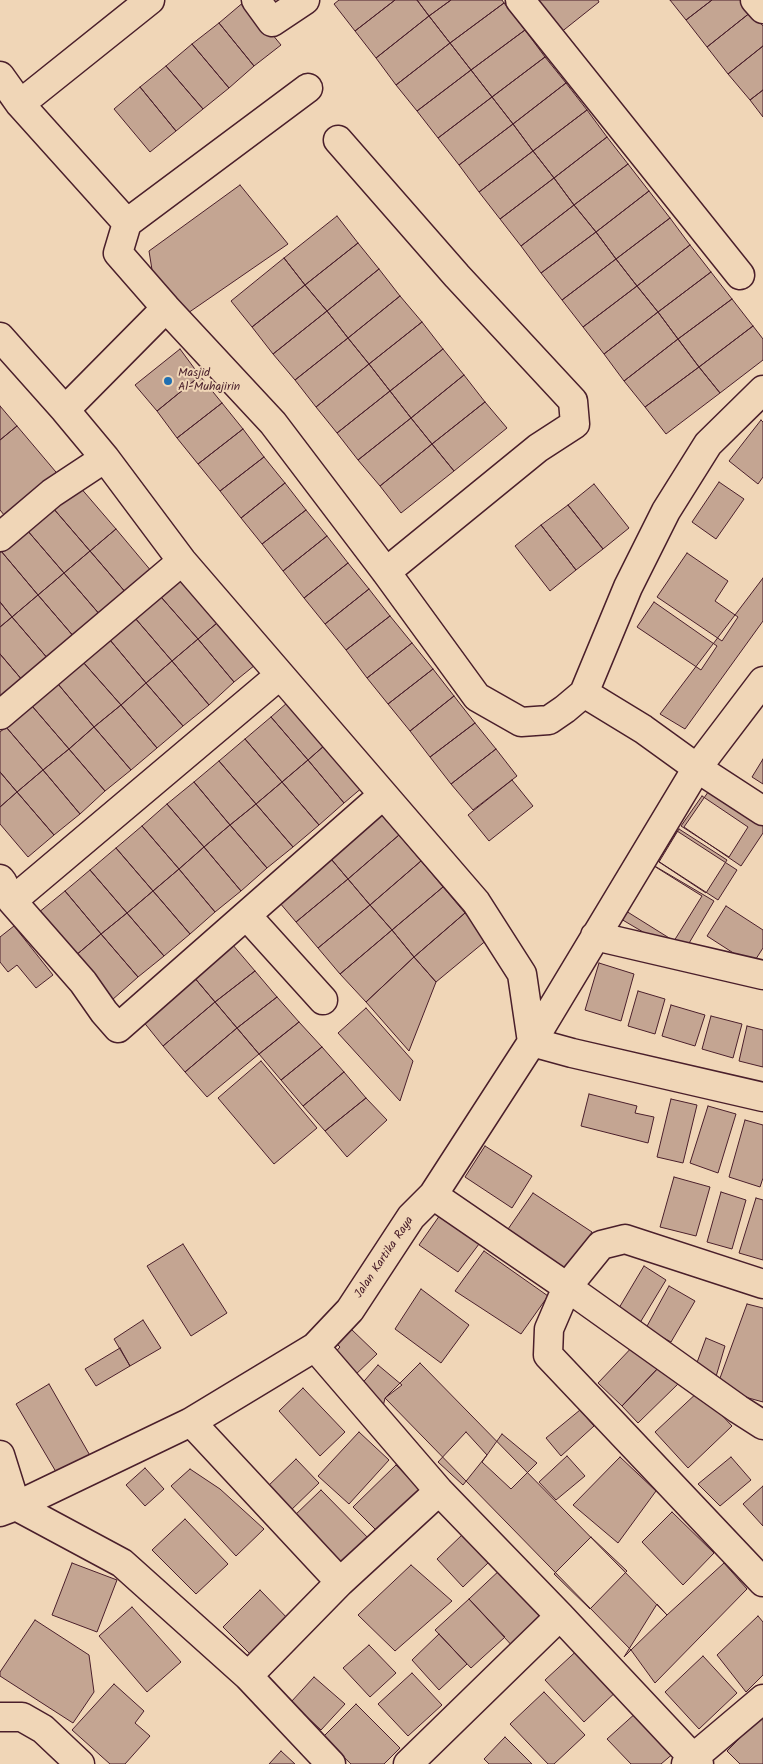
<!DOCTYPE html>
<html>
<head>
<meta charset="utf-8">
<style>
	body { margin:0 }
	canvas { display:block; background:#f0d6b7 }
</style>
</head>
<body>
<canvas width="763" height="1764"></canvas>
<script>
const ctx = document.querySelector('canvas').getContext('2d');
ctx.lineJoin = 'round';
function fill(path, color) { ctx.fillStyle = color; ctx.fill(path, 'evenodd'); }
const shape = rows => new Path2D(rows.map(r => 'M' + r).join(''));
function trace(path, color, width, dash) { ctx.strokeStyle = color; ctx.lineWidth = width; ctx.lineCap = dash ? 'butt' : 'round'; ctx.setLineDash(dash || []); ctx.stroke(path); }
function label(font, color, halo, rows, align = 'center') {
  ctx.font = font + ' Kalam,sans-serif'; ctx.lineWidth = 4; ctx.setLineDash([]); ctx.textBaseline = 'middle'; ctx.strokeStyle = halo; ctx.fillStyle = color; for (const [text, x, y, turn = 0] of rows) {
    ctx.save(); ctx.translate(x, y); ctx.rotate((+turn || 0) * Math.PI / 180); ctx.textAlign = isNaN(turn) ? turn : align; if (halo) ctx.strokeText(text, 0, 0); ctx.fillText(text, 0, 0); ctx.restore();
  }
}
const building = shape([
	[339,0,395,0,355,31,334,4,339,0],
	[395,0,417,0,429,16,376,58,355,31,395,0],
	[417,0,451,0,429,16,417,0],
	[451,0,502,0,504,3,450,43,429,16,451,0],
	[526,0,598,0,599,2,555,37,526,0],
	[670,0,712,0,686,20,670,0],
	[712,0,742,0,751,12,707,47,686,20,712,0],
	[245,1,281,45,254,66,219,23,245,1],
	[504,3,525,30,471,70,450,43,504,3],
	[751,12,763,26,763,46,728,74,707,47,751,12],
	[429,16,450,43,396,85,376,58,429,16],
	[219,23,254,66,229,88,192,44,219,23],
	[525,30,545,57,492,97,471,70,525,30],
	[450,43,471,70,417,111,396,85,450,43],
	[192,44,229,88,203,109,166,66,192,44],
	[763,46,763,90,750,100,728,74,763,46],
	[545,57,566,83,513,124,492,97,545,57],
	[166,66,203,109,176,131,140,87,166,66],
	[471,70,492,97,438,138,417,111,471,70],
	[566,83,587,110,533,151,513,124,566,83],
	[140,87,176,131,150,152,114,109,140,87],
	[763,90,763,117,750,100,763,90],
	[492,97,513,124,459,165,438,138,492,97],
	[587,110,607,137,554,178,533,151,587,110],
	[513,124,533,151,479,192,459,165,513,124],
	[607,137,628,164,574,205,554,178,607,137],
	[533,151,554,178,500,219,479,192,533,151],
	[628,164,649,191,596,232,574,205,628,164],
	[554,178,574,205,521,246,500,219,554,178],
	[240,185,288,244,188,313,153,276,149,251,240,185],
	[649,191,670,218,616,259,596,232,649,191],
	[574,205,596,232,541,273,521,246,574,205],
	[337,216,358,243,305,285,284,258,337,216],
	[670,218,690,245,637,286,616,259,670,218],
	[596,232,616,259,562,300,541,273,596,232],
	[358,243,379,269,327,311,305,285,358,243],
	[690,245,711,272,658,312,637,286,690,245],
	[284,258,305,285,252,327,231,301,284,258],
	[616,259,637,286,583,327,562,300,616,259],
	[379,269,400,296,348,338,327,311,379,269],
	[711,272,732,299,678,339,658,312,711,272],
	[305,285,327,311,273,354,252,327,305,285],
	[637,286,658,312,604,354,583,327,637,286],
	[400,296,422,322,369,364,348,338,400,296],
	[732,299,753,326,699,367,678,339,732,299],
	[327,311,348,338,295,380,273,354,327,311],
	[658,312,678,339,624,381,604,354,658,312],
	[422,322,443,349,390,391,369,364,422,322],
	[753,326,763,339,763,360,720,393,699,367,753,326],
	[348,338,369,364,316,407,295,380,348,338],
	[678,339,699,367,645,407,624,381,678,339],
	[180,349,200,376,157,411,135,385,180,349],
	[443,349,464,375,411,418,390,391,443,349],
	[369,364,390,391,337,433,316,407,369,364],
	[699,367,720,393,666,434,645,407,699,367],
	[464,375,485,402,432,444,411,418,464,375],
	[200,376,222,403,177,438,157,411,200,376],
	[390,391,411,418,358,460,337,433,390,391],
	[485,402,507,428,454,471,432,444,485,402],
	[222,403,243,429,198,464,177,438,222,403],
	[0,406,17,426,0,440,0,406],
	[411,418,432,444,380,486,358,460,411,418],
	[761,420,763,422,763,477,758,484,729,461,761,420],
	[17,426,61,478,9,521,0,510,0,440,17,426],
	[243,429,264,457,220,491,198,464,243,429],
	[432,444,454,471,401,513,380,486,432,444],
	[264,457,285,483,241,518,220,491,264,457],
	[719,482,744,499,716,539,692,522,719,482],
	[285,483,306,510,262,544,241,518,285,483],
	[594,484,629,528,603,549,568,505,594,484],
	[79,486,116,529,90,551,53,508,79,486],
	[568,505,603,549,576,570,541,525,568,505],
	[53,508,90,551,64,573,27,530,53,508],
	[306,510,327,536,283,571,262,544,306,510],
	[541,525,576,570,550,591,515,546,541,525],
	[116,529,152,572,127,594,90,551,116,529],
	[27,530,64,573,38,595,1,551,27,530],
	[327,536,348,563,304,598,283,571,327,536],
	[1,551,38,595,12,617,0,602,0,553,1,551],
	[90,551,127,594,101,616,64,573,90,551],
	[687,553,728,581,715,601,738,617,722,641,657,597,687,553],
	[348,563,369,589,325,624,304,598,348,563],
	[64,573,101,616,75,638,38,595,64,573],
	[187,575,223,618,198,639,161,597,187,575],
	[763,578,763,621,685,729,660,714,763,578],
	[369,589,390,616,346,650,325,624,369,589],
	[38,595,75,638,49,660,12,617,38,595],
	[161,597,198,639,172,661,135,618,161,597],
	[0,602,12,617,0,627,0,602],
	[654,602,717,646,701,670,637,627,654,602],
	[390,616,412,643,367,678,346,650,390,616],
	[12,617,49,660,23,681,0,654,0,627,12,617],
	[135,618,172,661,146,683,110,640,135,618],
	[223,618,260,661,234,682,198,639,223,618],
	[198,639,234,682,209,705,172,661,198,639],
	[110,640,146,683,121,705,83,662,110,640],
	[412,643,433,669,388,704,367,678,412,643],
	[0,654,23,681,0,701,0,654],
	[172,661,209,705,183,726,146,683,172,661],
	[83,662,121,705,94,727,58,684,83,662],
	[433,669,454,696,410,731,388,704,433,669],
	[146,683,183,726,157,748,121,705,146,683],
	[58,684,94,727,69,749,32,706,58,684],
	[296,695,333,738,308,760,271,717,296,695],
	[454,696,475,723,430,757,410,731,454,696],
	[121,705,157,748,131,770,94,727,121,705],
	[32,706,69,749,43,770,6,727,32,706],
	[271,717,308,760,282,782,245,739,271,717],
	[475,723,496,749,451,784,430,757,475,723],
	[6,727,43,770,17,792,0,772,0,732,6,727],
	[94,727,131,770,105,791,69,749,94,727],
	[333,738,370,781,344,803,308,760,333,738],
	[245,739,282,782,256,804,219,761,245,739],
	[69,749,105,791,80,814,43,770,69,749],
	[496,749,517,776,473,810,451,784,496,749],
	[763,759,763,784,752,777,763,759],
	[308,760,344,803,319,825,282,782,308,760],
	[219,761,256,804,230,825,194,782,219,761],
	[43,770,80,814,54,835,17,792,43,770],
	[0,772,17,792,0,807,0,772],
	[512,780,533,806,489,841,468,815,512,780],
	[194,782,230,825,204,847,167,804,194,782],
	[282,782,319,825,293,847,256,804,282,782],
	[715,782,763,815,763,833,741,866,684,827,715,782],
	[17,792,54,835,28,857,0,824,0,807,17,792],
	[702,796,748,827,729,857,681,826,702,796],
	[167,804,204,847,179,869,142,826,167,804],
	[256,804,293,847,267,868,230,825,256,804],
	[377,810,399,835,348,879,326,853,377,810],
	[230,825,267,868,241,891,204,847,230,825],
	[142,826,179,869,153,891,116,848,142,826],
	[679,829,727,860,706,893,659,862,679,829],
	[677,831,737,870,718,900,658,861,677,831],
	[399,835,421,861,370,905,348,879,399,835],
	[204,847,241,891,215,912,179,869,204,847],
	[116,848,153,891,127,913,90,870,116,848],
	[326,853,348,879,296,922,274,896,326,853],
	[421,861,443,887,392,930,370,905,421,861],
	[653,865,714,901,682,955,621,919,653,865],
	[654,866,702,896,674,941,626,911,654,866],
	[179,869,215,912,190,934,153,891,179,869],
	[90,870,127,913,101,934,65,891,90,870],
	[348,879,370,905,318,948,296,922,348,879],
	[443,887,465,913,414,957,392,930,443,887],
	[65,891,101,934,75,956,38,913,65,891],
	[153,891,190,934,164,956,127,913,153,891],
	[370,905,392,930,340,974,318,948,370,905],
	[726,906,763,930,763,948,752,965,707,936,726,906],
	[127,913,164,956,138,977,101,934,127,913],
	[465,913,488,939,436,982,414,957,465,913],
	[14,926,53,975,36,988,17,965,8,972,0,962,0,937,14,926],
	[392,930,414,957,366,1002,340,974,392,930],
	[101,934,138,977,112,1000,75,956,101,934],
	[232,944,255,971,215,1002,193,976,232,944],
	[414,957,436,982,409,1051,366,1002,414,957],
	[599,963,634,974,621,1021,585,1010,599,963],
	[255,971,277,997,237,1028,215,1002,255,971],
	[193,976,215,1002,163,1046,142,1020,193,976],
	[638,991,665,999,655,1034,628,1026,638,991],
	[277,997,299,1022,259,1054,237,1028,277,997],
	[215,1002,237,1028,185,1072,163,1046,215,1002],
	[671,1005,705,1015,695,1046,662,1036,671,1005],
	[366,1008,413,1061,400,1101,338,1033,366,1008],
	[711,1016,742,1024,733,1058,702,1049,711,1016],
	[299,1022,322,1047,281,1080,259,1054,299,1022],
	[747,1026,763,1030,763,1067,739,1061,747,1026],
	[237,1028,259,1054,207,1097,185,1072,237,1028],
	[322,1047,344,1072,303,1106,281,1080,322,1047],
	[261,1061,317,1128,274,1164,218,1098,261,1061],
	[344,1072,366,1098,325,1131,303,1106,344,1072],
	[589,1094,637,1106,635,1113,654,1117,648,1143,581,1126,589,1094],
	[366,1098,387,1120,347,1157,325,1131,366,1098],
	[671,1099,697,1105,683,1163,657,1157,671,1099],
	[708,1106,736,1114,718,1173,690,1163,708,1106],
	[745,1120,763,1125,763,1178,760,1187,729,1177,745,1120],
	[485,1146,532,1176,512,1208,465,1177,485,1146],
	[674,1177,710,1187,696,1236,660,1227,674,1177],
	[721,1192,746,1200,732,1249,707,1242,721,1192],
	[533,1193,592,1232,562,1275,506,1232,533,1193],
	[756,1198,763,1200,763,1260,739,1253,756,1198],
	[440,1215,482,1240,458,1272,419,1245,440,1215],
	[183,1244,227,1313,191,1336,147,1266,183,1244],
	[484,1251,548,1296,521,1334,455,1291,484,1251],
	[644,1266,666,1280,638,1326,616,1313,644,1266],
	[669,1286,695,1301,671,1342,646,1328,669,1286],
	[421,1289,469,1325,441,1363,395,1329,421,1289],
	[747,1304,763,1308,763,1402,716,1389,747,1304],
	[143,1320,161,1348,130,1366,114,1339,143,1320],
	[350,1328,377,1354,353,1377,332,1356,340,1347,336,1343,350,1328],
	[706,1338,725,1346,715,1380,695,1368,706,1338],
	[637,1342,661,1365,622,1406,598,1383,637,1342],
	[120,1348,130,1366,96,1386,85,1369,120,1348],
	[420,1363,667,1615,631,1650,385,1398,420,1363],
	[378,1365,402,1385,385,1398,382,1411,359,1387,378,1365],
	[661,1365,679,1383,638,1423,622,1406,661,1365],
	[49,1384,92,1459,62,1482,16,1404,49,1384],
	[303,1388,345,1432,320,1456,279,1411,303,1388],
	[699,1391,732,1426,688,1468,655,1432,699,1391],
	[580,1410,594,1426,561,1456,546,1438,580,1410],
	[359,1432,389,1460,349,1504,318,1476,359,1432],
	[466,1432,487,1455,463,1485,438,1462,466,1432],
	[502,1434,537,1463,511,1489,482,1462,502,1434],
	[567,1456,585,1476,556,1500,539,1482,567,1456],
	[620,1457,656,1491,618,1543,573,1505,620,1457],
	[731,1457,751,1480,720,1506,698,1484,731,1457],
	[296,1459,319,1483,288,1513,265,1489,296,1459],
	[396,1465,422,1492,380,1534,353,1507,396,1465],
	[145,1468,164,1489,145,1506,126,1485,145,1468],
	[190,1469,220,1489,264,1529,236,1556,171,1486,190,1469],
	[763,1486,763,1526,743,1504,763,1486],
	[321,1490,374,1544,345,1573,292,1518,321,1490],
	[672,1512,714,1553,683,1585,642,1542,672,1512],
	[185,1519,228,1564,196,1594,152,1550,185,1519],
	[463,1534,489,1562,463,1587,437,1559,463,1534],
	[591,1537,627,1571,590,1609,554,1574,591,1537],
	[72,1563,117,1580,97,1632,52,1615,72,1563],
	[724,1563,747,1589,655,1683,631,1650,624,1657,657,1604,667,1615,724,1563],
	[411,1565,452,1601,395,1651,358,1615,411,1565],
	[502,1568,549,1619,516,1650,469,1599,502,1568],
	[260,1590,293,1624,257,1661,223,1627,260,1590],
	[469,1599,505,1637,471,1668,435,1630,469,1599],
	[132,1607,181,1662,147,1692,99,1636,132,1607],
	[758,1616,763,1622,763,1675,746,1692,717,1655,758,1616],
	[35,1620,89,1655,94,1692,73,1723,0,1676,0,1672,35,1620],
	[439,1634,467,1664,439,1690,412,1660,439,1634],
	[369,1645,396,1673,370,1697,343,1668,369,1645],
	[583,1645,621,1687,584,1722,545,1680,583,1645],
	[703,1656,737,1693,699,1729,665,1692,703,1656],
	[412,1673,442,1705,408,1736,378,1704,412,1673],
	[314,1677,345,1704,321,1730,291,1702,314,1677],
	[114,1684,144,1711,135,1723,150,1736,125,1764,110,1764,72,1730,114,1684],
	[544,1692,585,1735,554,1764,548,1764,510,1724,544,1692],
	[356,1704,400,1748,384,1764,351,1764,323,1737,356,1704],
	[637,1712,675,1752,661,1764,631,1764,607,1739,637,1712],
	[763,1715,763,1764,740,1764,727,1751,763,1715],
	[505,1737,532,1764,489,1764,484,1759,505,1737],
	[281,1751,295,1764,269,1764,281,1751]
]);
fill(building, '#c4a592');
trace(building, '#4a1f2b', 1);
const minor = shape([
	[256,0,272,22,305,0],
	[520,0,740,275],
	[755,0,763,9],
	[0,76,20,104,127,223,118,253,166,308,273,423,386,572,477,697,521,722,549,720,565,709,584,693,628,587,666,511,708,444,763,390],
	[20,104,150,0],
	[338,140,457,276,573,401,575,424,538,448,386,572],
	[127,223,308,88],
	[0,337,65,410,105,458,182,561,476,902,522,974,532,1042],
	[65,410,166,308],
	[0,537,52,493,105,458],
	[280,675,12,901,83,982,104,1012,118,1028,383,795],
	[584,693,643,729,697,768,763,811],
	[0,715,182,561],
	[0,879,3,883,0,886],
	[247,916,323,1000],
	[595,936,763,975],
	[532,1042,697,768,763,681],
	[433,1195,567,1287,601,1245,625,1239,763,1284],
	[315,1347,439,1491,560,1616,699,1764],
	[191,1422,340,1582],
	[763,1425,738,1409,567,1287,549,1329,548,1355,763,1582],
	[0,1455,16,1506,122,1563,248,1676,331,1764],
	[0,1512,16,1506,191,1422,315,1347,350,1310,411,1217,433,1195,532,1042,572,1053,763,1097],
	[248,1676,340,1582,439,1491],
	[0,1717,22,1717,43,1729,80,1764],
	[408,1764,560,1616],
	[686,1764,763,1699]
]);
trace(minor, '#4a1f2b', 31);
trace(minor, '#f0d6b7', 28);
for (const [x, y, r, color] of [
	[168,381,5,"#1f6fb2"]
]) { const dot = new Path2D(); dot.arc(x, y, r, 0, 2 * Math.PI); ctx.fillStyle = color; ctx.fill(dot); trace(dot, '#f0d6b7', 2); }
label('12px', '#4a1f2b', '#f0d6b7', [
	["Masjid",178,374],
	["Al-Muhajirin",178,388]
], 'left');
label('12px', '#4a1f2b', '#f0d6b7', [
	["Jalan Kartika Raya",385,1258,-56]
]);
</script>
</body>
</html>
